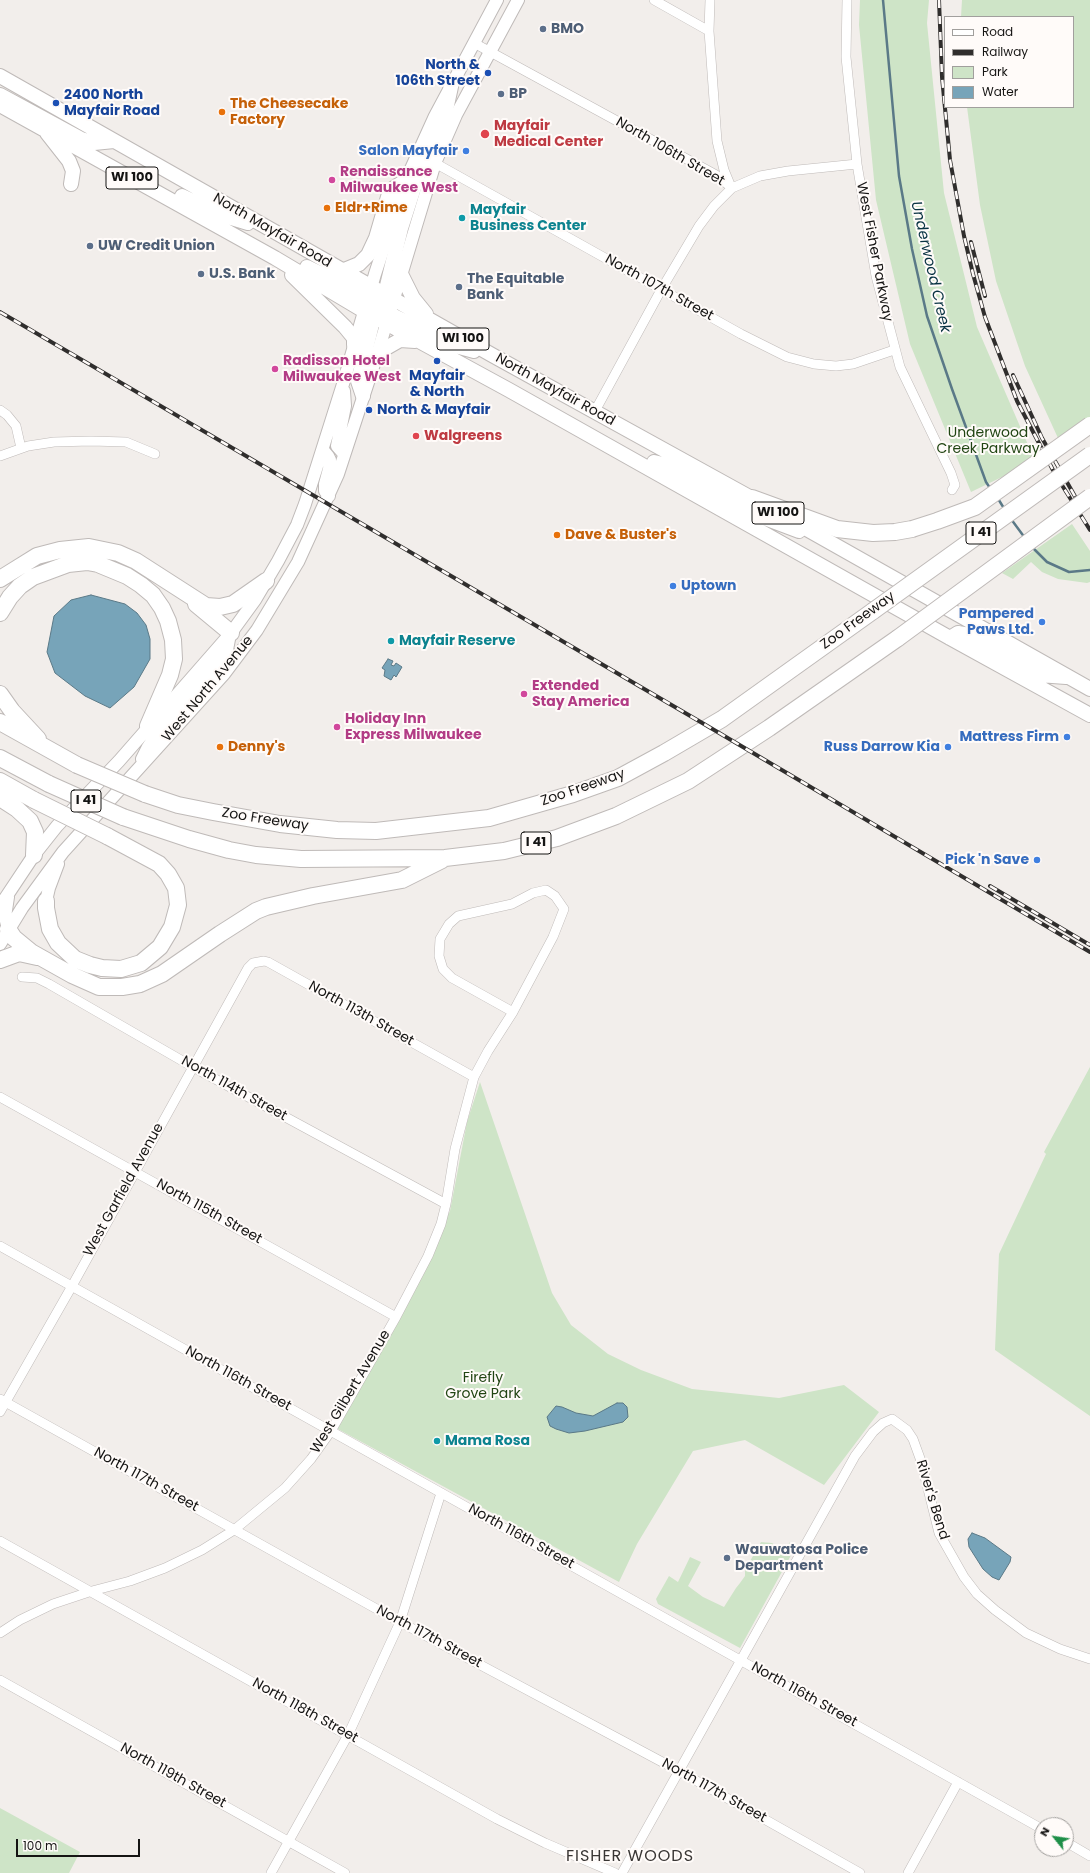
<!DOCTYPE html>
<html>
<head>
<meta charset="utf-8">
<style>
	body { margin:0 }
	#map { position:relative; width:1090px; height:1873px; overflow:hidden; background:#f2eeeb; font-family:Poppins,sans-serif }
	canvas { display:block }
	.legend { position:absolute; left:944px; top:16px; width:130px; height:92px; box-sizing:border-box; background:#fffbf9; border:1px solid #a19f9d; margin:0; padding:5px 7px; list-style:none; font-size:12px; color:#151413 }
	.legend li { display:flex; align-items:center; gap:8px; height:20px }
	.legend b { width:20px; border:1px solid #a19f9d }
	.north { position:absolute; left:1034px; top:1817px; width:40px; height:40px; box-sizing:border-box; background:#fffbf9; border:1px solid #a19f9d; border-radius:50%; rotate:300deg; font-size:11px; font-weight:700; line-height:16px; text-align:center; color:#151413 }
	.north::after { content:''; display:block; margin:auto; width:14px; height:18px; background:#1e8f48; clip-path:polygon(50% 0,100% 100%,50% 72%,0 100%) }
	.scale { position:absolute; left:16px; top:1839px; width:124px; height:18px; box-sizing:border-box; border:2px solid #151413; border-top:0; padding-left:5px; font-size:12px; line-height:14px; white-space:nowrap; color:#151413; -webkit-text-stroke:3px #fffbf9; paint-order:stroke }
</style>
</head>
<body>
<div id="map">
<canvas width="1090" height="1873"></canvas>
<ul class="legend">
<li><b style="height:5px;background:#fff"></b>Road</li>
<li><b style="height:5px;background:#302e2d"></b>Railway</li>
<li><b style="height:11px;background:#cee4c7"></b>Park</li>
<li><b style="height:11px;background:#77a4b9"></b>Water</li>
</ul>
<div class="north">N</div>
<div class="scale">100 m</div>
</div>
<script>
const ctx = document.querySelector('canvas').getContext('2d');
ctx.lineJoin = 'round';
function fill(path, color) { ctx.fillStyle = color; ctx.fill(path, 'evenodd'); }
const shape = rows => new Path2D(rows.map(r => 'M' + r).join(''));
function trace(path, color, width, dash) { ctx.strokeStyle = color; ctx.lineWidth = width; ctx.lineCap = dash ? 'butt' : 'round'; ctx.setLineDash(dash || []); ctx.stroke(path); }
function label(font, color, halo, rows, align = 'center') {
  ctx.font = font + ' Poppins,sans-serif'; ctx.lineWidth = 4; ctx.setLineDash([]); ctx.textBaseline = 'middle'; ctx.strokeStyle = halo; ctx.fillStyle = color; for (const [text, x, y, turn = 0] of rows) {
    ctx.save(); ctx.translate(x, y); ctx.rotate((+turn || 0) * Math.PI / 180); ctx.textAlign = isNaN(turn) ? turn : align; if (halo) ctx.strokeText(text, 0, 0); ctx.fillText(text, 0, 0); ctx.restore();
  }
}
fill(shape([
	[860,0,929,0,927,23,944,193,977,327,1035,461,971,492,910,344,876,200,859,25],
	[962,0,1090,0,1090,435,1063,449,1025,366,996,281,980,205,967,107,1073,107,1073,17,961,17],
	[1072,524,1090,551,1090,582,1087,583,1058,579,1042,572,1031,562,1013,579,1002,573],
	[1090,1067,1090,1416,995,1350,999,1254,1046,1154,1044,1152],
	[480,1082,552,1293,571,1325,608,1354,641,1370,692,1389,779,1398,844,1385,879,1412,824,1485,745,1440,693,1451,637,1544,619,1582,336,1428,450,1211,467,1122],
	[761,1542,772,1543,784,1551,790,1542,795,1548,740,1648,658,1604,656,1599,669,1576,678,1582,690,1557,701,1562,688,1586,703,1597,724,1607,736,1588,740,1583,745,1576,745,1570],
	[0,1808,80,1852,69,1873,0,1873]
]), '#cee4c7');
const water = shape([
	[91,595,125,604,137,613,146,625,150,639,150,659,134,687,110,708,85,696,55,673,47,652,54,616,71,600,91,595],
	[388,659,393,661,391,665,394,666,396,663,402,667,396,677,394,675,391,680,384,676,385,670,382,668,388,659],
	[617,1403,623,1403,627,1407,628,1417,623,1422,585,1431,569,1433,556,1429,550,1426,547,1417,556,1406,562,1407,576,1413,593,1416,617,1403],
	[972,1533,985,1538,1011,1557,1010,1562,999,1580,992,1577,983,1569,969,1547,968,1539,972,1533]
]);
fill(water, '#77a4b9');
trace(water, '#5a7987', 1);
trace(shape([
	[883,0,899,176,912,249,927,316,952,389,986,482,990,488],
	[997,497,1005,510],
	[1011,519,1025,538],
	[1031,546,1047,562,1069,572,1090,570]
]), '#5a7987', 2.5);
const street = shape([
	[654,0,709,31],
	[710,0,709,31,717,141,724,170,731,187],
	[847,0,846,57,857,164,876,276,900,367,951,473,955,485,952,490],
	[474,43,716,175,732,188],
	[435,163,741,334,787,357,814,364,836,366,853,364,894,350],
	[0,410,7,415,16,426,21,448],
	[595,411,661,290,699,226,714,206,732,188,760,176,788,171,857,164],
	[0,456,28,446,54,442,91,441,126,442,155,454],
	[22,977,37,978,49,984,193,1067,446,1204],
	[0,1097,396,1317],
	[0,1246,1042,1829],
	[0,1399,400,1622,679,1771,860,1873],
	[0,1412,72,1286,248,968,253,963,264,961,268,962,474,1077],
	[0,1541,497,1819,545,1843,615,1873],
	[0,1633,20,1620,53,1604,92,1591,130,1581,165,1568,202,1550,234,1530,285,1488,311,1459,331,1431,396,1317,428,1256,441,1224,446,1204,455,1149,474,1077,488,1051,513,1012,553,937,564,909,555,896,546,890,533,893,512,904,458,916,449,924,440,939,439,956,443,969,452,978,513,1012],
	[0,1680,345,1873],
	[1066,1842,1090,1856],
	[271,1873,348,1735,400,1622,441,1493],
	[622,1873,855,1456,873,1432,883,1423,892,1419,907,1430,913,1439,921,1461,939,1533,964,1577,977,1594,995,1610,1026,1633,1060,1649,1090,1659],
	[908,1873,958,1782]
]);
const secondary = shape([
	[344,391,345,406,337,446,344,454],
	[323,450,328,456,330,460,329,469,325,484,325,491,329,496],
	[142,759,148,747,164,723,219,663,227,650,230,634],
	[8,897,5,917,8,929],
	[46,901,49,888,58,864],
	[0,906,34,855,57,826,119,761,231,633,255,600,278,561,297,525,305,504,343,384,375,274,406,180,435,116,497,0],
	[0,944,22,908,63,852,224,674,257,630,298,562,338,474,376,358,435,163,456,115,518,0]
]);
const primary = shape([
	[0,76,492,355,762,504],
	[0,95,81,139,94,143,114,141],
	[0,105,275,258,364,311,509,390,950,638,1090,715],
	[47,133,69,161,73,171,71,184],
	[182,196,225,216,248,223],
	[307,267,368,297,389,299],
	[342,271,359,264,368,255,376,238,388,197,394,188,406,180],
	[401,274,413,298,426,314],
	[292,275,345,327,354,338,354,345],
	[378,308,452,345,474,351],
	[386,323,385,294,401,228,420,169,446,110,452,82],
	[376,358,386,348,400,340,415,341],
	[363,396,358,381,376,308],
	[654,462,662,464,746,511,799,531],
	[780,514,1090,689],
	[950,638,958,633,969,635,1039,675,1066,677]
]);
const highway = shape([
	[752,498,837,529,873,533,895,532,912,529],
	[0,579,37,556,60,550,89,547,118,553,136,561,206,606,220,607,233,604,266,581],
	[196,604,231,633],
	[0,613,10,597,20,586,33,577,68,564,87,562,98,564,127,576,141,585,153,595,162,608,168,621,173,640,174,659,170,675,148,726],
	[0,694,12,711,38,739],
	[0,722,77,765],
	[0,758,49,784],
	[0,781,34,800],
	[145,794,178,805,213,812,280,824,337,830,376,831,489,818,573,794,618,778,664,753,722,719,873,611],
	[0,798,17,809,30,821,35,832,34,855],
	[123,817,189,839,229,850,256,855,301,859,445,858,504,851,557,838,616,816,688,781,769,728,898,638],
	[46,901,46,908,50,929,58,943,75,959,90,965,102,968,121,969,141,963,160,947,172,927,178,905,176,888,168,874,159,864,107,836],
	[8,929,14,938,31,952,72,975,99,987,122,987,140,984,162,974,220,934,256,911,266,907,313,896,402,880,442,860],
	[0,960,19,953,37,957]
]);
trace(street, '#bfbab8', 10);
trace(secondary, '#bfbab8', 14);
trace(primary, '#bfbab8', 16);
trace(highway, '#bfbab8', 18);
trace(street, '#fff', 9);
trace(secondary, '#fff', 12);
trace(primary, '#fff', 14);
trace(highway, '#fff', 16);
const rail = shape([
	[939,0,942,77,950,160,964,236,973,274,985,317,1017,401,1055,474,1090,530],
	[971,242,985,296],
	[0,312,704,724,1090,952],
	[1013,375,1042,438,1081,507],
	[990,886,1090,945]
]);
trace(rail, '#302e2d', 4);
trace(rail, '#fffbf9', 2.5, [8]);
const highwayBridge = shape([
	[912,529,937,521,975,507,1090,425],
	[873,611,1090,455],
	[898,638,1090,497],
	[77,765,145,794],
	[49,784,123,817],
	[34,800,107,836]
]);
trace(highwayBridge, '#bfbab8', 18, []);
trace(highwayBridge, '#fff', 16);
for (const [x, y, r, color] of [
	[543,29,4,"#5c6f8a"],
	[488,73,4,"#1a4fb4"],
	[501,94,4,"#5c6f8a"],
	[56,103,4,"#1a4fb4"],
	[222,112,4,"#e8710a"],
	[485,134,5,"#e0444e"],
	[466,151,4,"#3f7fe0"],
	[332,180,4,"#d1479c"],
	[327,208,4,"#e8710a"],
	[462,218,4,"#0f9aa8"],
	[90,246,4,"#5c6f8a"],
	[201,274,4,"#5c6f8a"],
	[459,287,4,"#5c6f8a"],
	[437,361,4,"#1a4fb4"],
	[275,369,4,"#d1479c"],
	[369,410,4,"#1a4fb4"],
	[416,436,4,"#e0444e"],
	[557,535,4,"#e8710a"],
	[673,586,4,"#3f7fe0"],
	[1042,622,4,"#3f7fe0"],
	[391,641,4,"#0f9aa8"],
	[524,694,4,"#d1479c"],
	[337,727,4,"#d1479c"],
	[1067,737,4,"#3f7fe0"],
	[220,747,4,"#e8710a"],
	[948,747,4,"#3f7fe0"],
	[1037,860,4,"#3f7fe0"],
	[437,1441,4,"#0f9aa8"],
	[727,1558,4,"#5c6f8a"]
]) { const dot = new Path2D(); dot.arc(x, y, r, 0, 2 * Math.PI); ctx.fillStyle = color; ctx.fill(dot); trace(dot, '#fffbf9', 1.5); }
for (const [x, y, w] of [
	[132,178,52],
	[463,339,52],
	[778,513,52],
	[981,533,30],
	[86,801,30],
	[536,843,30]
]) { const box = new Path2D(); box.roundRect(x - w / 2, y - 11, w, 22, 3); ctx.fillStyle = '#fffbf9'; ctx.fill(box); trace(box, '#151413', 1); }
label('bold 13px', '#151413', null, [
	["WI 100",132,178],
	["WI 100",463,339],
	["WI 100",778,513],
	["I 41",981,533],
	["I 41",86,801],
	["I 41",536,843]
]);
label('bold 14px', '#4e5e75', '#fffbf9', [
	["BMO",551,29],
	["BP",509,94],
	["UW Credit Union",98,246],
	["U.S. Bank",209,274],
	["The Equitable",467,279],
	["Bank",467,295],
	["Wauwatosa Police",735,1550],
	["Department",735,1566]
], 'left');
label('bold 14px', '#164399', '#fffbf9', [
	["North &",480,65,"right"],
	["106th Street",480,81,"right"],
	["2400 North",64,95],
	["Mayfair Road",64,111],
	["Mayfair",437,376,"center"],
	["& North",437,392,"center"],
	["North & Mayfair",377,410]
], 'left');
label('bold 14px', '#c56008', '#fffbf9', [
	["The Cheesecake",230,104],
	["Factory",230,120],
	["Eldr+Rime",335,208],
	["Dave & Buster's",565,535],
	["Denny's",228,747]
], 'left');
label('bold 14px', '#be3a42', '#fffbf9', [
	["Mayfair",494,126],
	["Medical Center",494,142],
	["Walgreens",424,436]
], 'left');
label('bold 14px', '#366cbe', '#fffbf9', [
	["Salon Mayfair",458,151],
	["Uptown",681,586,"left"],
	["Pampered",1034,614],
	["Paws Ltd.",1034,630],
	["Mattress Firm",1059,737],
	["Russ Darrow Kia",940,747],
	["Pick 'n Save",1029,860]
], 'right');
label('14px', '#151413', '#fffbf9', [
	["North 106th Street",670,152,30],
	["North Mayfair Road",272,231,30],
	["West Fisher Parkway",874,252,79],
	["North 107th Street",659,288,29],
	["North Mayfair Road",555,390,29],
	["Zoo Freeway",858,621,-36],
	["West North Avenue",208,689,-50],
	["Zoo Freeway",583,788,-19],
	["Zoo Freeway",265,820,9],
	["North 113th Street",361,1014,29],
	["North 114th Street",234,1089,29],
	["West Garfield Avenue",124,1190,-61],
	["North 115th Street",209,1212,29],
	["North 116th Street",238,1379,29],
	["West Gilbert Avenue",351,1392,-59],
	["North 117th Street",146,1480,29],
	["River's Bend",932,1500,73],
	["North 116th Street",521,1537,29],
	["North 117th Street",429,1637,28],
	["North 116th Street",804,1695,29],
	["North 118th Street",305,1711,29],
	["North 119th Street",173,1776,29],
	["North 117th Street",714,1791,29]
]);
label('bold 14px', '#b23c85', '#fffbf9', [
	["Renaissance",340,172],
	["Milwaukee West",340,188],
	["Radisson Hotel",283,361],
	["Milwaukee West",283,377],
	["Extended",532,686],
	["Stay America",532,702],
	["Holiday Inn",345,719],
	["Express Milwaukee",345,735]
], 'left');
label('bold 14px', '#0d838f', '#fffbf9', [
	["Mayfair",470,210],
	["Business Center",470,226],
	["Mayfair Reserve",399,641],
	["Mama Rosa",445,1441]
], 'left');
label('14px', '#214513', '#fffbf9', [
	["Underwood",988,433],
	["Creek Parkway",988,449],
	["Firefly",483,1378],
	["Grove Park",483,1394]
]);
label('italic 15px', '#093343', '#fffbf9', [
	["Underwood Creek",930,267,77]
]);
ctx.letterSpacing = '1px';
label('16px', '#393634', '#fffbf9', [
	["FISHER WOODS",630,1857]
]);
ctx.letterSpacing = '0px';
</script>
</body>
</html>
